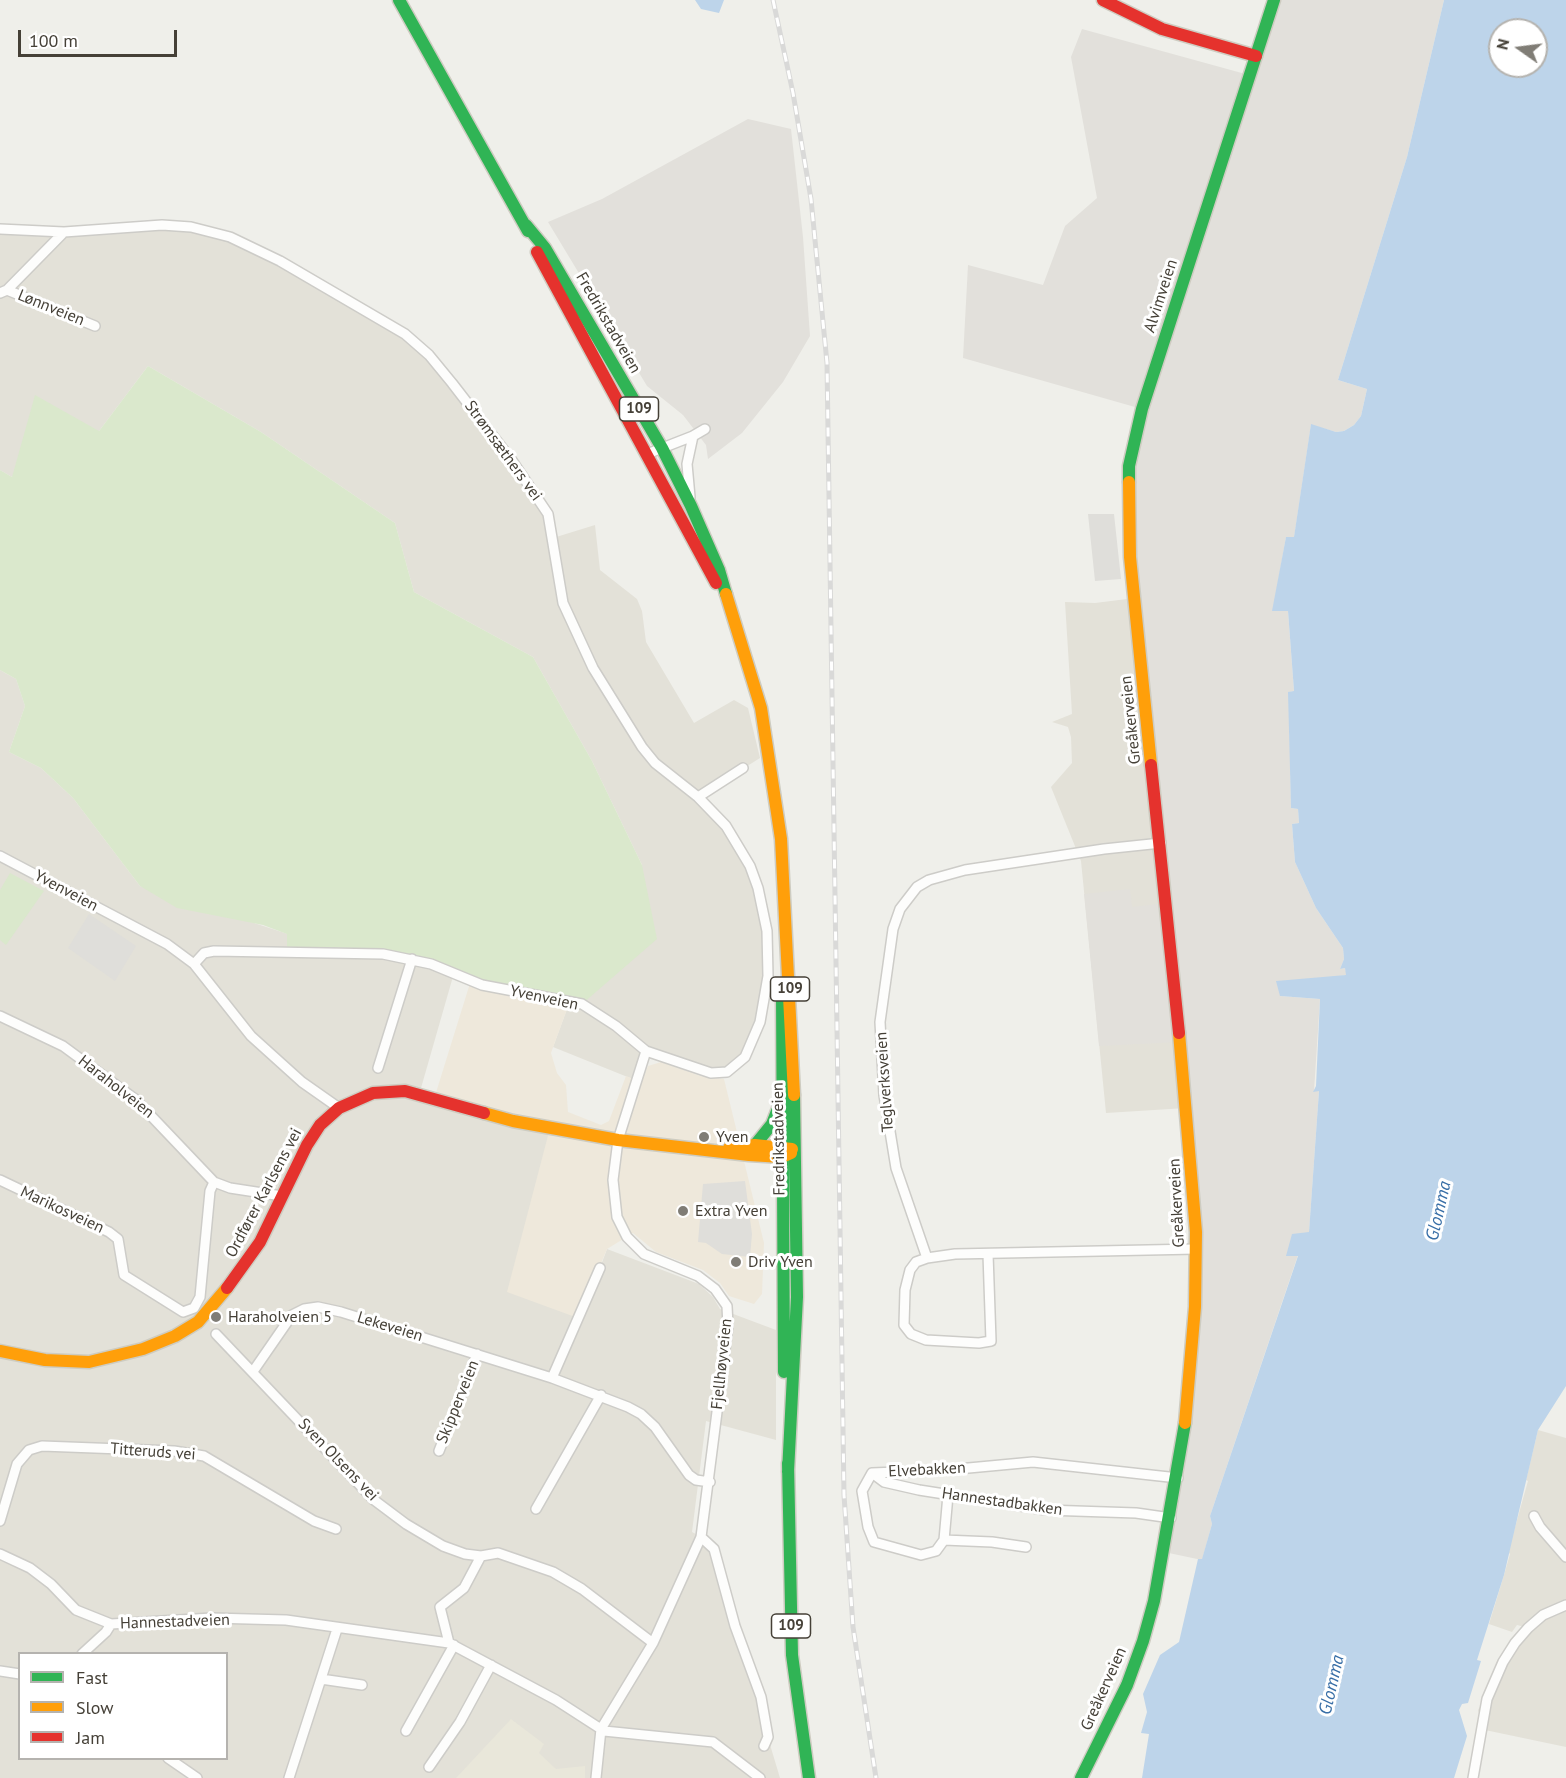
<!DOCTYPE html>
<html>
<head>
<meta charset="utf-8">
<style>
	body { margin:0 }
	#map { position:relative; width:1566px; height:1778px; overflow:hidden; background:#efefea; font-family:"PT Sans",sans-serif }
	canvas { display:block }
	.legend { position:absolute; left:18px; top:1652px; width:210px; height:108px; box-sizing:border-box; background:#fff; border:2px solid #b5b3af; margin:0; padding:8px 10px; list-style:none; font-size:18px; color:#454037 }
	.legend li { display:flex; align-items:center; gap:12px; height:30px }
	.legend b { width:30px; border:2px solid #b5b3af }
	.north { position:absolute; left:1488px; top:18px; width:60px; height:60px; box-sizing:border-box; background:#fff; border:2px solid #b5b3af; border-radius:50%; rotate:284deg; font-size:16px; font-weight:700; line-height:24px; text-align:center; color:#454037 }
	.north::after { content:''; display:block; margin:auto; width:21px; height:27px; background:#807d76; clip-path:polygon(50% 0,100% 100%,50% 72%,0 100%) }
	.scale { position:absolute; left:18px; top:30px; width:159px; height:27px; box-sizing:border-box; border:3px solid #454037; border-top:0; padding-left:8px; font-size:18px; line-height:21px; white-space:nowrap; color:#454037; -webkit-text-stroke:4px #fff; paint-order:stroke }
</style>
</head>
<body>
<div id="map">
<canvas width="1566" height="1778"></canvas>
<ul class="legend">
<li><b style="height:8px;background:#30b455"></b>Fast</li>
<li><b style="height:8px;background:#ff9f0a"></b>Slow</li>
<li><b style="height:8px;background:#e5322d"></b>Jam</li>
</ul>
<div class="north">N</div>
<div class="scale">100 m</div>
</div>
<script>
const ctx = document.querySelector('canvas').getContext('2d');
ctx.lineJoin = 'round';
function fill(path, color) { ctx.fillStyle = color; ctx.fill(path, 'evenodd'); }
const shape = rows => new Path2D(rows.map(r => 'M' + r).join(''));
function trace(path, color, width, dash) { ctx.strokeStyle = color; ctx.lineWidth = width; ctx.lineCap = dash ? 'butt' : 'round'; ctx.setLineDash(dash || []); ctx.stroke(path); }
function label(font, color, halo, rows, align = 'center') {
  ctx.font = font + ' "PT Sans",sans-serif'; ctx.lineWidth = 6; ctx.setLineDash([]); ctx.textBaseline = 'middle'; ctx.strokeStyle = halo; ctx.fillStyle = color; for (const [text, x, y, turn = 0] of rows) {
    ctx.save(); ctx.translate(x, y); ctx.rotate((+turn || 0) * Math.PI / 180); ctx.textAlign = isNaN(turn) ? turn : align; if (halo) ctx.strokeText(text, 0, 0); ctx.fillText(text, 0, 0); ctx.restore();
  }
}
fill(shape([
	[162,225,230,237,419,345,545,510,553,538,595,525,600,570,637,599,642,611,646,642,694,723,734,700,748,708,760,758,698,797,739,850,762,906,766,999,737,1067,711,1073,646,1051,635,1080,553,1047,570,1001,642,865,592,761,533,657,414,592,395,523,261,432,148,366,99,431,12,477,0,470,0,229,17,231],
	[1135,598,1186,1108,1106,1113,1081,861,1051,787,1072,763,1071,737,1068,727,1052,722,1072,714,1065,602,1095,603],
	[0,670,16,679,25,706,9,752,41,768,73,798,140,886,288,934,287,953,383,954,454,973,419,1095,551,1128,600,1268,607,1249,699,1284,713,1297,720,1309,776,1330,776,1440,706,1421,692,1532,709,1541,780,1778,0,1778],
	[20,1654,226,1654,226,1758,20,1758],
	[1538,1430,1566,1438,1566,1601,1544,1610,1525,1627,1517,1625,1512,1632,1489,1624,1504,1575,1510,1554,1508,1552,1528,1481,1526,1480],
	[1566,1610,1566,1747,1485,1730,1478,1710,1521,1641,1547,1617]
]), '#e3e1d8');
fill(shape([
	[471,980,570,1001,551,1053,557,1073,566,1085,568,1112,601,1125,609,1121,626,1076,641,1082,648,1066,661,1062,701,1076,724,1079,764,1243,762,1294,754,1304,729,1296,720,1283,703,1270,656,1252,633,1233,607,1249,578,1318,507,1292,550,1128,434,1099]
]), '#eee8db');
fill(shape([
	[1274,0,1444,0,1407,157,1338,380,1367,389,1361,416,1354,425,1344,431,1336,432,1311,425,1294,538,1286,537,1273,611,1288,611,1294,691,1289,692,1291,808,1298,809,1299,823,1292,824,1295,862,1316,908,1343,948,1344,959,1340,969,1345,968,1347,975,1317,979,1280,996,1320,999,1314,1091,1319,1091,1309,1233,1287,1256,1298,1255,1210,1516,1212,1524,1202,1560,1164,1552,1195,1307,1180,1042,1099,1046,1084,894,1130,889,1132,907,1167,903,1128,512,1142,409,963,358,968,265,1043,285,1065,226,1097,198,1071,57,1082,29,1249,75],
	[748,119,791,129,803,237,810,336,783,382,742,433,708,459,706,445,683,415,647,386,548,222,602,199]
]), '#e2e0db');
fill(shape([
	[511,1719,544,1744,539,1753,556,1769,585,1766,585,1778,456,1778]
]), '#e9e7da');
fill(shape([
	[148,366,261,432,395,523,414,592,533,657,592,761,642,865,657,939,582,1004,519,994,412,959,287,954,287,934,263,925,177,908,140,886,73,798,41,768,9,752,25,706,16,679,0,670,0,470,12,477,35,395,99,431],
	[10,873,44,891,6,945,0,940,0,890]
]), '#dae8cc');
fill(shape([
	[1088,514,1114,514,1121,579,1095,581],
	[89,914,136,946,115,981,68,948],
	[745,1181,752,1234,750,1257,722,1254,706,1243,698,1242,703,1184]
]), '#dfdeda');
fill(shape([
	[695,0,724,0,719,13,701,9],
	[1444,0,1566,0,1566,1386,1538,1430,1504,1575,1477,1660,1481,1661,1468,1703,1462,1704,1459,1710,1467,1736,1454,1778,1142,1778,1149,1734,1141,1733,1147,1712,1143,1694,1160,1655,1179,1642,1198,1559,1202,1559,1212,1524,1210,1516,1298,1256,1286,1256,1292,1234,1309,1232,1319,1091,1313,1092,1316,1086,1320,999,1280,996,1276,981,1346,975,1345,968,1340,969,1344,959,1343,948,1316,908,1295,862,1292,824,1299,823,1298,809,1291,808,1288,692,1294,691,1288,611,1272,611,1286,537,1294,537,1311,424,1336,432,1344,431,1354,425,1361,416,1367,389,1338,380,1407,157],
	[1500,30,1536,30,1536,66,1500,66]
]), '#bdd4ea');
const street = shape([
	[0,229,64,232,162,225,191,227,230,237,280,261,405,334,429,355,452,383,513,462,548,514,563,603,593,668,642,747,655,763,698,797,726,826,750,866,758,888,767,931,768,976,760,1022,745,1057,727,1072,711,1073,646,1051],
	[7,290,95,326],
	[0,293,7,290,64,232],
	[647,454,693,436,705,429],
	[690,497,687,464,693,436],
	[698,797,743,768],
	[1161,843,1104,849,965,870,929,880,917,887,900,909,893,929,880,1022,884,1095,896,1168,927,1258,955,1254,1196,1249],
	[0,856,167,944,194,964,251,1036,302,1082,339,1108],
	[194,964,204,953,214,951,383,954,431,964,482,985,582,1004,616,1026,646,1051,618,1140,613,1180,617,1217,627,1237,644,1254,698,1276,715,1289,727,1306,728,1326,701,1537,653,1643,601,1729,596,1778],
	[0,1016,63,1046,135,1099,214,1182,230,1188,282,1196],
	[378,1068,412,959],
	[0,1180,109,1232,118,1239,124,1275,183,1312,194,1308,200,1297,210,1191,214,1182],
	[927,1258,916,1262,910,1270,905,1290,904,1325,911,1334,926,1340,979,1343,991,1341,988,1254],
	[216,1334,374,1500,406,1524,443,1546,465,1554,481,1556,498,1553,553,1572,582,1589,653,1643],
	[254,1370,292,1315,304,1309,318,1307,341,1312,552,1378,628,1407,641,1414,655,1427,689,1475,696,1480,710,1482],
	[552,1378,600,1268],
	[439,1451,477,1354],
	[872,1473,884,1482,919,1490,1046,1510,1136,1513,1171,1518],
	[948,1495,944,1540,936,1551,921,1555,874,1542,868,1527,862,1491,872,1473,947,1470,1033,1462,1178,1478],
	[536,1509,601,1395],
	[1534,1516,1540,1527,1566,1557],
	[0,1521,17,1464,29,1450,42,1446,174,1451,204,1456,314,1521,336,1529],
	[701,1537,714,1549,735,1626,761,1697,768,1737,764,1746],
	[944,1540,992,1542,1026,1547],
	[0,1554,30,1568,51,1584,76,1610,111,1624,212,1618,286,1620,449,1643,556,1700,604,1731,713,1742,760,1778],
	[449,1643,440,1607,464,1588,481,1556],
	[82,1654,106,1632,111,1624],
	[0,1671,20,1674],
	[321,1679,362,1685],
	[406,1731,454,1645],
	[168,1758,197,1778],
	[429,1767,460,1722,491,1665],
	[289,1778,337,1629],
	[1473,1778,1487,1699,1503,1662,1515,1643,1528,1628,1543,1615,1566,1605]
]);
const fast = shape([
	[399,0,528,231],
	[526,225,545,248,662,448,691,506,719,570,726,594],
	[1129,482,1129,466,1142,409,1274,0],
	[782,993,784,1372],
	[755,1145,772,1124,781,1101],
	[788,1463,792,1655,809,1778],
	[788,1472,797,1297,794,1095],
	[1081,1778,1127,1685,1143,1641,1154,1601,1185,1423]
]);
const slow = shape([
	[1129,482,1130,557,1151,765],
	[726,594,761,708,781,839,794,1095],
	[1179,1033,1196,1232,1195,1307,1185,1423],
	[484,1113,513,1121,618,1140,749,1155,782,1157,791,1153],
	[729,1148,755,1145,792,1149],
	[0,1351,45,1360,89,1362,143,1349,175,1336,198,1322,227,1288]
]);
const jam = shape([
	[1103,0,1162,29,1256,56],
	[537,252,716,583],
	[1151,765,1179,1033],
	[227,1288,260,1242,307,1145,320,1125,339,1108,373,1093,405,1091,484,1113]
]);
trace(street, '#cdccc8', 12);
trace(fast, '#ceccc1', 15);
trace(slow, '#ceccc1', 15);
trace(jam, '#ceccc1', 15);
trace(street, '#fdfdfc', 9);
trace(fast, '#30b455', 12);
trace(slow, '#ff9f0a', 12);
trace(jam, '#e5322d', 12);
const rail = shape([
	[773,0,793,93,811,199,827,363,844,1495,853,1627,876,1778]
]);
trace(rail, '#d9d9d8', 5);
trace(rail, '#fff', 3, [9]);
for (const [x, y, r, color] of [
	[704,1137,6,"#807d76"],
	[683,1211,6,"#807d76"],
	[736,1262,6,"#807d76"],
	[216,1317,6,"#807d76"]
]) { const dot = new Path2D(); dot.arc(x, y, r, 0, 2 * Math.PI); ctx.fillStyle = color; ctx.fill(dot); trace(dot, '#fff', 2); }
for (const [x, y, w] of [
	[639,409,39],
	[790,989,39],
	[791,1626,39]
]) { const box = new Path2D(); box.roundRect(x - w / 2, y - 12, w, 24, 4.5); ctx.fillStyle = '#fff'; ctx.fill(box); trace(box, '#454037', 1.5); }
label('bold 15px', '#454037', null, [
	["109",639,409],
	["109",790,989],
	["109",791,1626]
]);
label('16px', '#454037', '#fff', [
	["Alvimveien",1161,296,-72],
	["Lønnveien",51,308,22],
	["Fredrikstadveien",608,323,60],
	["Strømsæthers vei",503,451,54],
	["Greåkerveien",1131,720,-96],
	["Yvenveien",66,891,28],
	["Yvenveien",544,998,12],
	["Teglverksveien",885,1082,-94],
	["Haraholveien",116,1087,38],
	["Fredrikstadveien",779,1139,-91],
	["Ordfører Karlsens vei",264,1193,-62],
	["Greåkerveien",1177,1203,-93],
	["Marikosveien",62,1210,25],
	["Lekeveien",390,1327,17],
	["Fjellhøyveien",722,1364,-84],
	["Skipperveien",458,1402,-68],
	["Titteruds vei",153,1452,4],
	["Sven Olsens vei",338,1460,46],
	["Elvebakken",927,1470,-3],
	["Hannestadbakken",1002,1502,8],
	["Hannestadveien",175,1622,-2],
	["Greåkerveien",1104,1689,-66]
]);
label('16px', '#454037', '#fff', [
	["Yven",716,1137],
	["Extra Yven",695,1211],
	["Driv Yven",748,1262],
	["Haraholveien 5",228,1317]
], 'left');
label('italic 18px', '#396fa7', '#fff', [
	["Glomma",1439,1211,-77],
	["Glomma",1332,1685,-77]
]);
</script>
</body>
</html>
